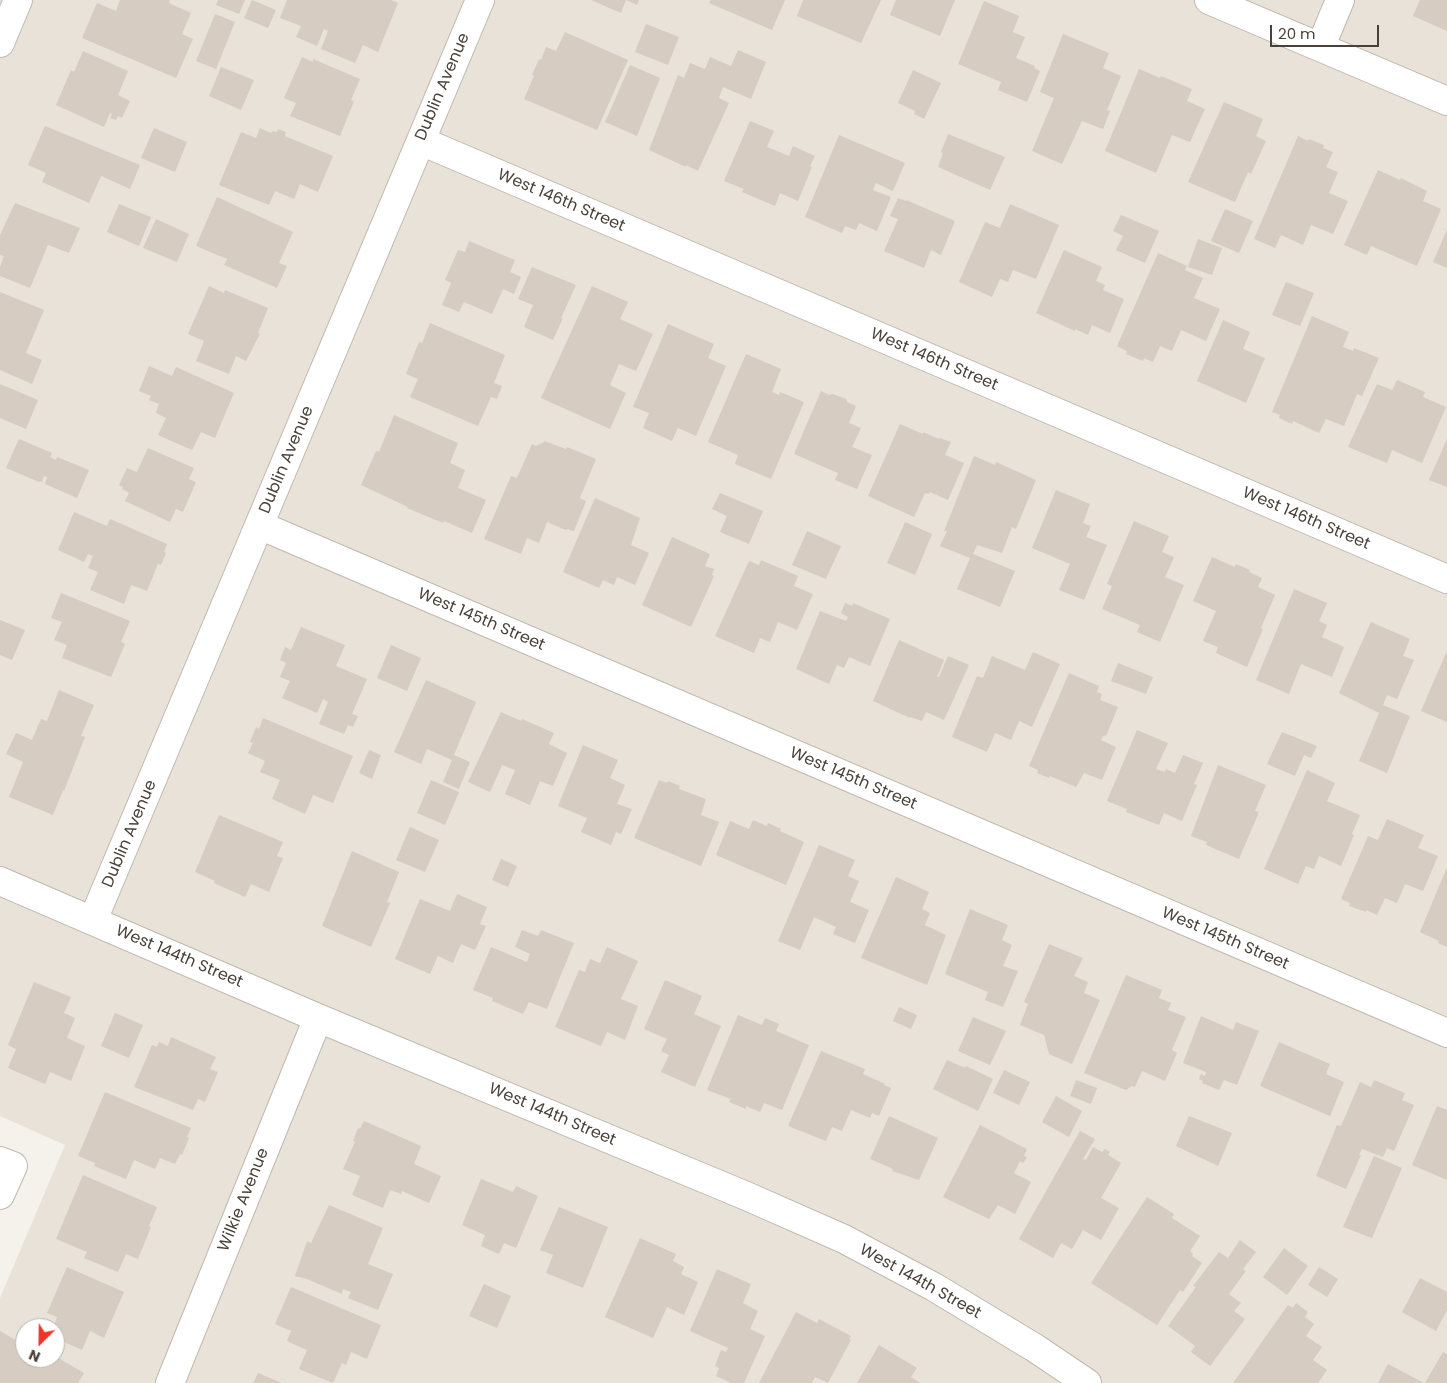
<!DOCTYPE html>
<html>
<head>
<meta charset="utf-8">
<style>
	body { margin:0 }
	#map { position:relative; width:1447px; height:1383px; overflow:hidden; background:#f5f1eb; font-family:Poppins,sans-serif }
	canvas { display:block }
	.north { position:absolute; left:15px; top:1318px; width:50px; height:50px; box-sizing:border-box; background:#fff; border:1px solid #b6b3b0; border-radius:50%; rotate:203deg; font-size:14px; font-weight:700; line-height:20px; text-align:center; color:#494139 }
	.north::after { content:''; display:block; margin:auto; width:18px; height:22px; background:#f03527; clip-path:polygon(50% 0,100% 100%,50% 72%,0 100%) }
	.scale { position:absolute; left:1270px; top:25px; width:109px; height:22px; box-sizing:border-box; border:2px solid #494139; border-top:0; padding-left:6px; font-size:15px; line-height:18px; white-space:nowrap; color:#494139; -webkit-text-stroke:4px #fff; paint-order:stroke }
</style>
</head>
<body>
<div id="map">
<canvas width="1447" height="1383"></canvas>
<div class="north">N</div>
<div class="scale">20 m</div>
</div>
<script>
const ctx = document.querySelector('canvas').getContext('2d');
ctx.lineJoin = 'round';
function fill(path, color) { ctx.fillStyle = color; ctx.fill(path, 'evenodd'); }
const shape = rows => new Path2D(rows.map(r => 'M' + r).join(''));
function trace(path, color, width, dash) { ctx.strokeStyle = color; ctx.lineWidth = width; ctx.lineCap = dash ? 'butt' : 'round'; ctx.setLineDash(dash || []); ctx.stroke(path); }
function label(font, color, halo, rows, align = 'center') {
  ctx.font = font + ' Poppins,sans-serif'; ctx.lineWidth = 4; ctx.setLineDash([]); ctx.textBaseline = 'middle'; ctx.strokeStyle = halo; ctx.fillStyle = color; for (const [text, x, y, turn = 0] of rows) {
    ctx.save(); ctx.translate(x, y); ctx.rotate((+turn || 0) * Math.PI / 180); ctx.textAlign = isNaN(turn) ? turn : align; if (halo) ctx.strokeText(text, 0, 0); ctx.fillText(text, 0, 0); ctx.restore();
  }
}
fill(shape([
	[0,0,1447,0,1447,1383,0,1383,0,1298,65,1145,0,1116],
	[25,1328,55,1328,55,1358,25,1358]
]), '#e8e2d9');
fill(shape([
	[120,0,170,0,169,3,191,13,182,34,193,39,176,78,82,38,97,3,116,11],
	[218,0,245,0,239,14,216,5],
	[252,0,276,10,268,28,244,18],
	[287,0,391,0,398,3,378,52,363,45,355,63,321,49,328,31,324,29,317,46,296,37,301,26,280,18],
	[591,0,639,0,637,5,626,0,621,13],
	[711,0,785,0,772,30,709,3],
	[803,0,881,0,861,43,797,16],
	[896,0,955,0,940,36,890,15],
	[1420,0,1447,0,1447,31,1413,16],
	[984,1,1019,16,1013,32,1025,37,1016,58,1035,66,1034,68,1040,71,1027,102,998,90,1001,82,958,64],
	[215,14,235,22,216,69,196,61],
	[646,24,679,37,668,65,635,52],
	[565,32,628,60,597,130,524,99,534,76,532,75,539,59,541,60,546,47,556,51],
	[1063,34,1109,53,1103,68,1121,76,1107,110,1110,111,1103,129,1082,121,1062,164,1032,151,1054,98,1040,92],
	[738,50,766,62,751,99,723,87,719,98,729,103,698,171,686,165,686,167,649,150,678,75,684,78,690,63,705,69,710,57,731,66],
	[83,51,128,71,118,95,130,101,122,118,118,116,116,120,110,118,112,114,110,113,104,127,56,105,71,70,74,72],
	[302,57,313,62,313,59,360,79,351,100,354,101,340,136,290,116,296,103,284,98],
	[630,65,660,78,637,136,605,122],
	[221,67,254,80,241,110,209,96],
	[1139,69,1160,78,1161,76,1192,89,1187,101,1205,109,1190,142,1172,135,1156,173,1105,151],
	[913,70,941,83,924,119,914,114,915,111,898,103],
	[1224,102,1263,119,1256,136,1266,141,1251,174,1248,172,1235,202,1188,182],
	[750,121,774,131,767,147,789,156,793,146,815,156,810,166,812,167,798,201,780,193,775,206,742,192,744,189,724,181],
	[45,126,140,165,130,189,101,176,89,203,42,182,46,173,28,165],
	[154,128,187,142,175,172,141,158],
	[260,128,271,133,272,131,277,132,278,129,286,132,285,136,333,156,318,192,300,184,294,199,275,191,269,205,219,185,241,132,256,138],
	[948,134,1005,157,990,190,938,167,943,153,941,152],
	[839,135,905,163,893,191,876,183,873,190,891,197,877,231,859,223,856,230,845,226,842,233,805,217],
	[1298,136,1308,141,1309,139,1324,145,1323,148,1333,152,1326,167,1338,172,1329,193,1348,201,1333,234,1311,225,1303,245,1281,235,1275,248,1254,239],
	[1378,170,1400,180,1401,178,1427,191,1423,201,1441,209,1417,266,1371,246,1367,255,1344,245],
	[217,197,293,232,279,263,287,266,277,288,224,265,227,259,196,246],
	[898,198,906,201,906,200,955,221,941,255,931,250,924,268,884,251,898,219,890,216],
	[15,203,80,228,69,253,48,245,30,288,0,276,0,267,4,256,0,255,0,235],
	[119,204,151,217,139,246,107,232],
	[1010,204,1059,225,1036,279,1013,270,1008,282,1000,279,992,297,959,282,985,222,1000,228],
	[1225,209,1253,221,1239,253,1211,241],
	[1121,215,1159,231,1145,263,1116,250,1123,236,1113,231],
	[156,219,189,234,177,262,143,248],
	[1447,230,1447,268,1433,262],
	[1198,239,1222,248,1212,275,1188,267],
	[469,241,515,260,510,272,521,277,514,294,503,289,492,314,464,302,459,312,442,305,451,283,445,280,458,250,465,252],
	[1064,250,1102,267,1096,281,1105,285,1103,290,1124,299,1110,333,1092,325,1088,335,1075,329,1075,331,1036,313],
	[1158,253,1187,266,1185,270,1203,278,1194,298,1220,309,1206,341,1181,330,1172,351,1160,346,1153,362,1144,358,1143,361,1126,354,1127,351,1117,346],
	[532,267,576,285,561,318,563,318,553,340,524,327,533,305,518,299],
	[1286,282,1314,293,1300,326,1272,315],
	[209,286,224,293,225,290,268,308,258,333,260,334,246,361,236,356,229,374,196,361,204,341,188,334],
	[592,286,628,302,620,319,653,334,636,371,619,364,610,385,626,393,610,429,541,398],
	[0,292,44,310,26,353,42,360,32,384,0,370],
	[1312,316,1349,332,1343,347,1353,351,1354,348,1379,358,1362,396,1357,394,1344,426,1326,419,1319,433,1293,421,1292,424,1279,418,1280,415,1272,412],
	[1223,320,1250,332,1243,349,1265,358,1246,403,1197,381],
	[430,323,505,355,494,383,502,386,497,399,491,397,478,426,410,397,418,379,406,374,419,342,422,343],
	[668,324,714,344,708,358,726,366,696,436,678,428,672,441,643,428,649,413,633,407],
	[746,354,781,369,772,392,779,395,780,392,804,402,771,479,735,464,738,455,708,442],
	[149,366,172,376,176,367,234,393,215,438,201,432,192,450,158,435,166,418,156,413,159,404,149,400,151,396,139,391],
	[1397,380,1425,392,1423,397,1446,407,1422,463,1392,450,1387,463,1348,447,1377,384,1392,390],
	[0,384,38,400,26,429,0,418],
	[821,391,829,395,833,394,846,399,847,402,856,406,849,423,861,428,852,447,872,455,857,489,835,480,838,473,794,454],
	[394,415,458,443,450,463,465,470,458,488,486,500,472,533,444,521,443,523,407,508,408,507,361,485,376,451,379,452],
	[900,424,923,434,923,432,939,439,940,438,951,442,945,455,964,463,948,500,930,492,929,494,925,493,914,517,868,496],
	[19,439,52,453,50,457,56,460,57,457,89,470,77,498,45,484,47,477,44,476,42,482,40,481,39,482,6,468],
	[1447,439,1447,487,1429,480],
	[544,441,566,449,567,447,596,459,580,498,586,501,574,531,567,529,566,530,547,522,539,543,527,538,521,554,484,539,511,476,517,478,532,444,536,446,544,442],
	[148,448,194,468,189,479,196,482,183,512,176,509,170,522,125,501,129,493,122,489,123,487,119,485,127,468,137,472],
	[974,456,995,465,996,462,1036,480,1016,529,1012,527,1002,553,977,545,973,554,1015,571,1000,607,957,589,970,558,940,546,947,531,944,531],
	[1056,490,1090,504,1083,523,1091,526,1086,537,1107,545,1084,600,1059,590,1070,564,1032,548],
	[720,493,763,511,749,544,720,532,727,516,712,509],
	[595,498,640,518,631,545,649,553,635,585,617,577,614,585,603,580,599,588,563,572],
	[74,512,107,526,110,519,167,544,164,552,166,553,161,565,158,564,147,591,131,585,124,604,90,590,98,572,88,568,93,556,88,554,84,562,58,550],
	[1134,521,1169,536,1162,552,1174,557,1165,577,1184,585,1160,642,1137,632,1140,625,1102,609,1112,586,1107,584],
	[905,522,932,534,915,575,887,563],
	[807,531,841,546,826,579,792,565],
	[672,537,710,554,705,566,714,569,712,575,714,576,691,627,642,605],
	[1212,557,1235,567,1236,564,1250,570,1249,572,1262,578,1258,587,1275,595,1261,628,1263,629,1247,667,1216,653,1218,647,1203,641,1216,611,1193,601],
	[761,560,798,576,794,586,813,594,797,630,778,622,770,642,760,638,754,653,715,636,749,561,759,565],
	[1294,589,1327,603,1319,621,1327,625,1322,637,1344,647,1332,677,1301,664,1289,694,1256,680],
	[61,593,130,621,121,642,125,644,111,677,62,658,67,645,54,640,62,622,51,618],
	[845,603,852,606,853,603,890,619,870,666,849,657,844,668,837,665,829,684,796,669,820,611,846,621,848,617,841,613],
	[0,620,25,630,12,660,0,655],
	[1371,622,1410,639,1403,656,1414,660,1397,699,1387,695,1383,705,1410,716,1387,773,1359,761,1379,713,1339,693],
	[301,627,345,645,336,666,367,679,352,714,358,716,353,727,348,725,344,734,319,724,328,702,323,699,317,713,282,698,290,681,280,677,286,663,280,660,285,647,291,650],
	[899,640,944,660,937,677,939,677,948,656,969,665,944,720,926,712,922,721,910,717,910,718,873,701],
	[391,645,421,658,407,691,377,678],
	[1033,652,1060,664,1032,727,1019,721,1011,740,995,733,987,752,952,737,977,676,983,678,992,656,1025,670],
	[1446,653,1447,654,1447,722,1421,711],
	[1118,663,1153,677,1146,694,1111,681],
	[1069,673,1099,686,1097,692,1102,694,1100,700,1118,707,1106,736,1104,735,1101,740,1116,747,1102,780,1084,773,1076,787,1050,776,1049,778,1037,773,1038,770,1029,766],
	[426,680,476,702,454,755,470,762,459,789,443,782,452,760,427,749,421,764,394,752],
	[59,690,94,705,81,736,85,737,64,791,63,790,53,815,9,797,23,762,6,754,16,733,32,740,41,719,47,721],
	[501,712,521,721,522,719,554,733,549,744,567,753,553,786,540,781,530,805,505,794,515,770,502,765,490,792,468,782],
	[263,718,353,756,333,803,313,795,305,814,272,799,280,780,260,772,265,761,248,753,253,743,250,742,256,727,259,729],
	[1137,730,1168,743,1156,769,1165,772,1166,769,1175,773,1183,755,1203,763,1194,784,1197,785,1182,821,1164,813,1159,825,1126,812,1127,809,1107,801],
	[1282,732,1317,746,1311,758,1304,755,1295,776,1267,764],
	[583,745,618,760,610,778,625,785,617,804,632,809,621,834,616,832,611,845,581,832,587,818,558,806],
	[369,750,381,755,372,779,359,773],
	[1218,765,1266,785,1255,811,1259,812,1239,859,1206,845,1207,842,1191,836],
	[1307,770,1335,783,1327,801,1360,815,1352,834,1354,835,1341,866,1319,856,1314,869,1306,866,1298,884,1264,869],
	[431,780,459,792,445,825,417,813],
	[659,780,667,783,668,781,680,786,679,789,706,799,701,815,719,822,701,866,634,838],
	[219,815,283,842,277,856,283,858,269,892,251,884,245,897,214,883,215,881,195,872],
	[1387,819,1424,835,1418,848,1438,856,1423,891,1405,884,1397,903,1385,898,1377,915,1366,910,1366,912,1349,906,1350,903,1341,899,1368,836,1378,840],
	[753,820,767,826,768,823,781,829,780,831,804,842,786,885,716,855,730,821,749,829],
	[410,827,439,840,425,872,396,860],
	[819,845,855,860,848,876,859,881,850,902,869,910,855,943,833,934,836,927,814,917,800,950,778,941],
	[352,851,399,872,387,902,390,903,371,947,322,926],
	[501,859,517,866,508,887,492,880],
	[1447,867,1447,947,1438,943,1439,941,1420,932],
	[896,877,929,892,922,909,930,913,925,925,946,935,927,985,861,958],
	[457,894,487,907,480,924,486,926,475,950,461,944,453,963,438,956,430,974,395,959,420,899,450,911],
	[970,909,1008,925,1002,940,1012,945,1003,966,1018,971,1003,1007,985,1000,988,992,945,974],
	[522,930,538,936,541,930,574,943,547,1009,529,1002,523,1014,492,1001,493,998,473,990,491,947,527,962,530,954,515,947],
	[1049,944,1083,958,1074,976,1088,982,1084,993,1100,1000,1072,1064,1049,1054,1044,1035,1020,1025,1028,1004,1024,1002],
	[607,947,638,961,621,999,638,1006,625,1040,607,1032,601,1046,555,1027,579,970,585,972,590,959,600,963],
	[1126,975,1162,990,1159,998,1171,1003,1168,1010,1186,1017,1172,1050,1177,1053,1165,1081,1142,1071,1135,1087,1132,1086,1126,1090,1084,1073],
	[665,980,702,996,694,1014,721,1026,695,1087,661,1072,669,1055,661,1051,667,1039,644,1029],
	[34,982,71,997,64,1013,75,1018,67,1038,85,1046,71,1081,50,1072,45,1084,8,1068,16,1049,8,1045],
	[899,1007,917,1015,911,1029,893,1021],
	[115,1013,143,1025,129,1058,101,1046],
	[738,1015,762,1025,765,1018,779,1024,776,1031,809,1045,782,1110,764,1103,760,1112,746,1106,746,1109,729,1102,731,1099,707,1090],
	[1201,1016,1233,1030,1236,1022,1259,1031,1237,1085,1224,1080,1219,1090,1202,1083,1203,1081,1199,1079,1201,1074,1205,1076,1206,1072,1183,1063],
	[973,1017,1006,1031,990,1065,958,1051],
	[171,1037,216,1057,210,1069,218,1072,205,1102,198,1099,193,1110,134,1087,152,1045,157,1047,159,1042,168,1046],
	[1279,1042,1330,1064,1326,1074,1344,1082,1330,1116,1260,1086],
	[821,1051,865,1069,863,1074,885,1084,884,1085,891,1088,879,1116,872,1113,870,1118,851,1110,842,1131,832,1127,826,1141,788,1126],
	[947,1060,965,1068,966,1066,993,1079,978,1111,933,1089],
	[1004,1070,1030,1082,1019,1105,993,1093],
	[1076,1080,1097,1088,1091,1104,1070,1096],
	[1374,1080,1405,1093,1402,1100,1414,1105,1394,1151,1387,1148,1383,1157,1362,1149,1359,1155,1361,1155,1346,1189,1316,1176,1337,1125,1341,1126,1360,1082,1371,1087],
	[105,1092,191,1128,187,1137,189,1138,182,1155,180,1154,175,1164,160,1158,155,1169,134,1160,126,1179,94,1166,95,1163,78,1156],
	[1056,1096,1082,1111,1069,1137,1042,1122],
	[1437,1106,1447,1110,1447,1180,1412,1165],
	[889,1116,938,1138,919,1180,892,1171,893,1169,870,1159],
	[1189,1116,1232,1133,1218,1166,1176,1146],
	[364,1121,421,1146,414,1164,441,1176,429,1203,402,1191,401,1194,390,1190,383,1208,352,1195,360,1176,343,1169,355,1142,353,1141,358,1128,360,1129],
	[980,1125,1027,1149,1024,1156,1027,1157,1023,1163,1020,1161,1014,1173,1031,1182,1015,1214,998,1205,989,1219,943,1197],
	[1080,1131,1095,1139,1083,1159,1086,1160,1093,1147,1102,1152,1105,1149,1110,1152,1108,1155,1121,1163,1101,1198,1119,1208,1101,1240,1083,1230,1072,1249,1061,1243,1053,1258,1019,1239],
	[1374,1156,1402,1168,1372,1238,1343,1227],
	[83,1175,157,1207,149,1226,151,1227,138,1259,126,1254,118,1272,84,1258,87,1252,56,1239],
	[481,1179,513,1192,516,1186,538,1196,516,1248,504,1243,499,1254,481,1246,485,1235,462,1225],
	[1147,1197,1174,1214,1172,1218,1200,1236,1190,1251,1193,1254,1192,1256,1202,1263,1183,1292,1180,1290,1157,1325,1091,1283],
	[329,1205,383,1228,368,1264,393,1274,378,1310,348,1298,351,1292,343,1289,342,1294,307,1279,295,1276,307,1241,311,1243],
	[559,1207,608,1227,583,1288,546,1273,553,1255,540,1250],
	[640,1238,676,1254,673,1261,684,1267,681,1274,698,1282,684,1315,667,1307,653,1338,605,1317],
	[1240,1240,1256,1252,1243,1269,1246,1271,1229,1294,1241,1303,1234,1311,1245,1319,1210,1366,1191,1352,1195,1346,1168,1326,1196,1287,1193,1286,1219,1252,1228,1258],
	[1284,1248,1308,1266,1287,1295,1263,1277],
	[67,1267,124,1292,104,1338,90,1331,82,1350,55,1338,55,1328,53,1328,57,1317,47,1313],
	[1319,1267,1338,1279,1327,1297,1308,1285],
	[717,1269,751,1284,743,1303,758,1311,750,1329,765,1336,744,1383,731,1383,716,1376,719,1368,715,1366,721,1350,726,1352,728,1348,690,1331],
	[1420,1278,1447,1292,1447,1310,1436,1331,1402,1312],
	[484,1284,511,1296,497,1328,469,1316],
	[291,1287,381,1325,367,1359,351,1352,346,1365,342,1363,333,1383,299,1369,307,1350,287,1341,291,1331,275,1324],
	[1296,1303,1308,1312,1305,1317,1314,1324,1306,1336,1322,1347,1313,1360,1327,1370,1318,1383,1233,1383,1288,1305,1293,1308],
	[796,1312,817,1323,819,1319,851,1336,849,1339,851,1340,828,1383,815,1377,812,1383,759,1383],
	[0,1331,17,1341,20,1336,25,1339,25,1358,55,1358,55,1356,84,1373,78,1383,0,1383],
	[879,1345,917,1368,911,1377,920,1383,857,1383],
	[1443,1352,1447,1354,1447,1383,1425,1383],
	[1388,1364,1424,1383,1378,1383],
	[258,1373,282,1383,253,1383]
]), '#d6ccc1');
const minor = shape([
	[1209,0,1447,101],
	[0,43,18,0],
	[1321,46,1340,0],
	[421,141,1447,579],
	[259,525,1447,1033],
	[0,881,318,1018,744,1195,844,1239,934,1287,1035,1348,1087,1383],
	[93,920,480,0],
	[0,1161,13,1166,0,1195],
	[170,1383,318,1018]
]);
trace(minor, '#c0b8ae', 30);
trace(minor, '#fff', 28);
label('16px', '#494139', '#fff', [
	["Dublin Avenue",443,87,-67],
	["West 146th Street",561,201,23],
	["West 146th Street",934,360,23],
	["Dublin Avenue",287,460,-67],
	["West 146th Street",1306,519,23],
	["West 145th Street",481,620,23],
	["West 145th Street",853,779,23],
	["Dublin Avenue",130,834,-67],
	["West 145th Street",1225,939,23],
	["West 144th Street",179,957,23],
	["West 144th Street",552,1115,23],
	["Wilkie Avenue",244,1200,-68],
	["West 144th Street",920,1282,29]
]);
</script>
</body>
</html>
